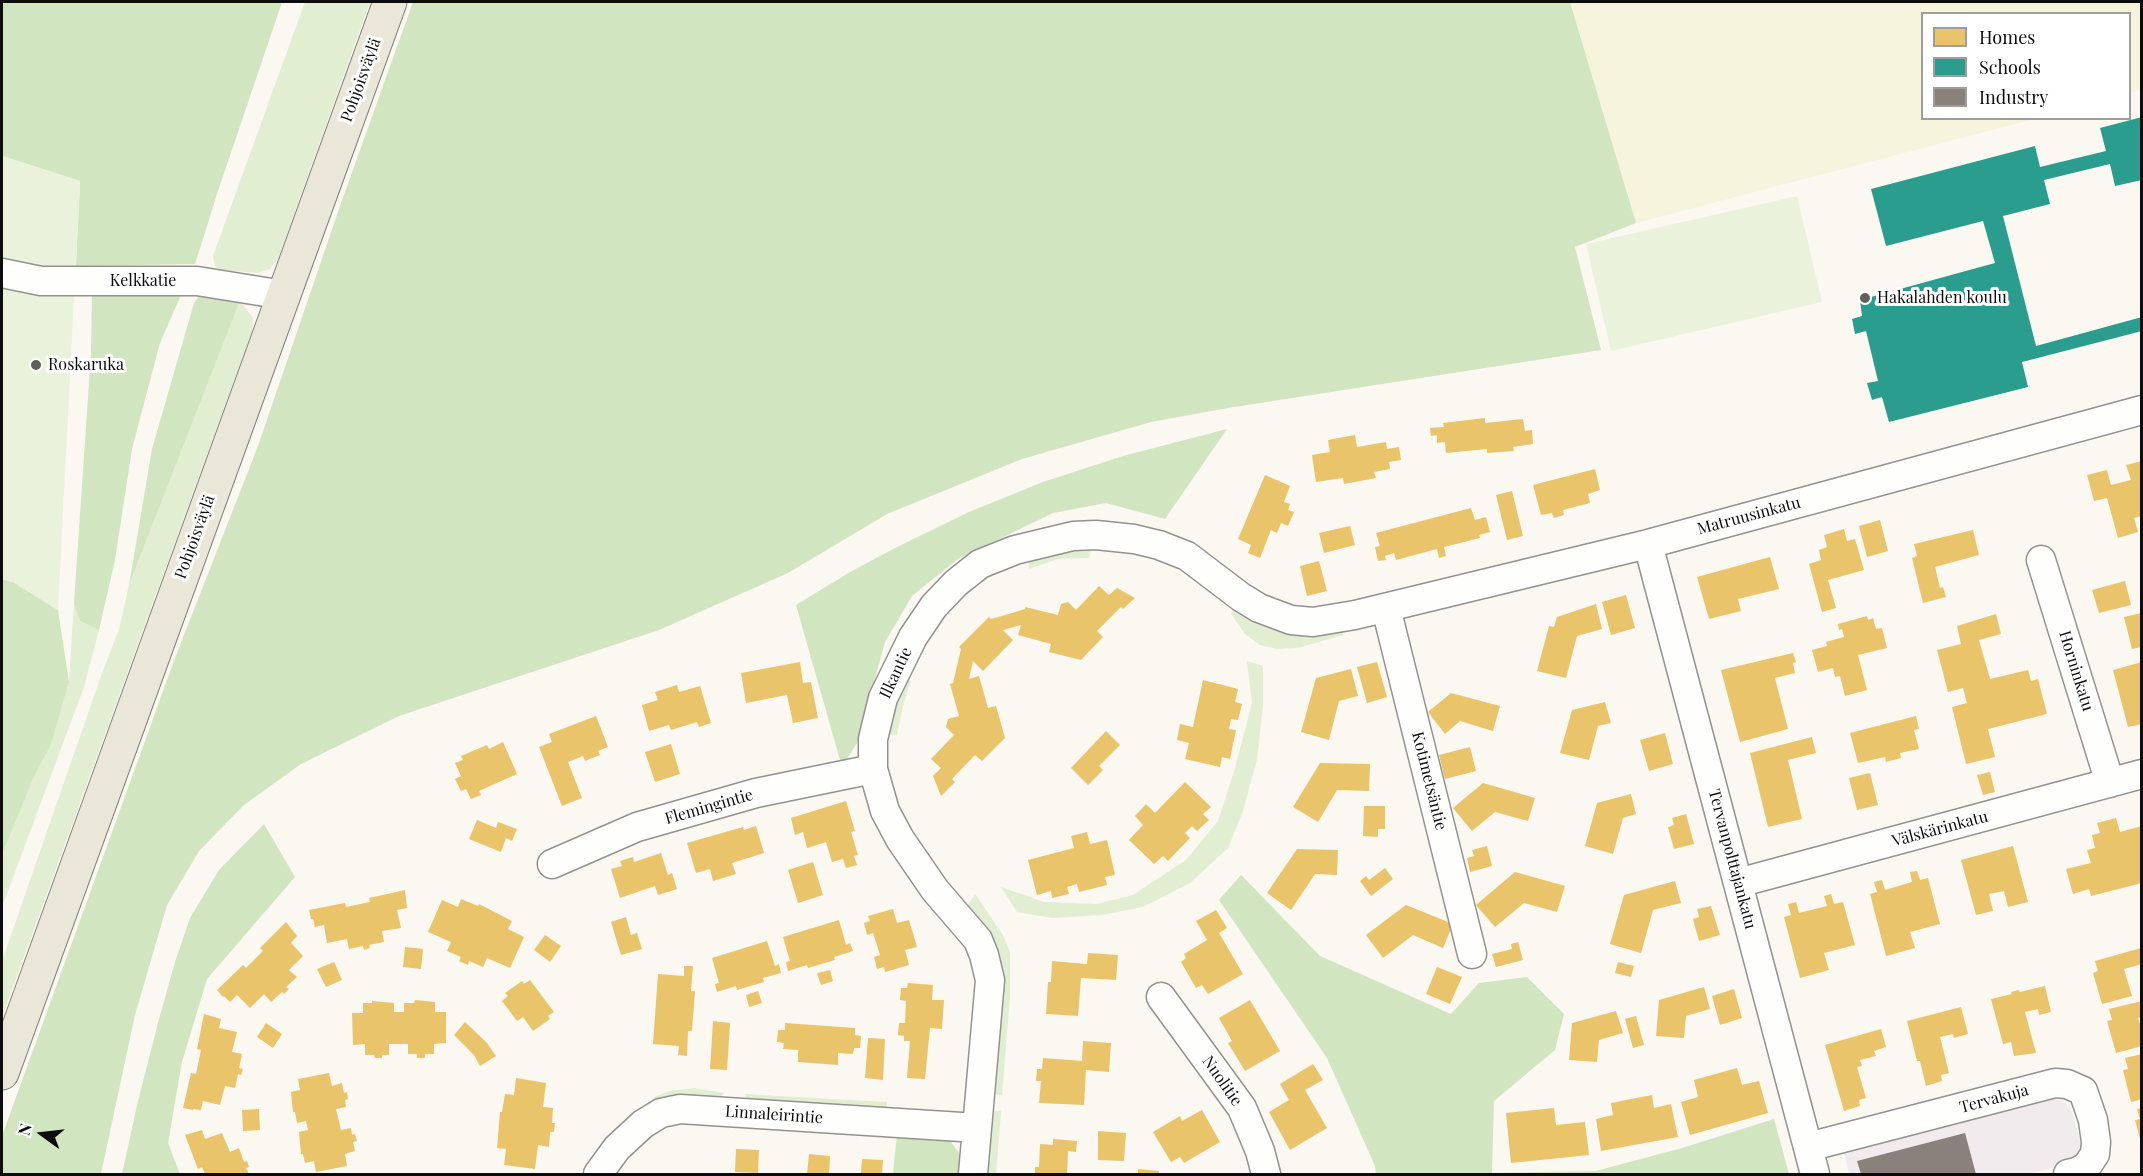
<!DOCTYPE html>
<html>
<head>
<meta charset="utf-8">
<style>
	body { margin:0 }
	#map { position:relative; width:2143px; height:1176px; overflow:hidden; background:#faf8f0; font-family:"Playfair Display",serif }
	canvas { display:block }
	.frame { position:absolute; inset:0; border:3px solid #0c0c0c; pointer-events:none }
	.legend { position:absolute; left:1921px; top:12px; width:210px; height:108px; box-sizing:border-box; background:#fff; border:2px solid #9e9e9e; margin:0; padding:8px 10px; list-style:none; font-size:18px; color:#0c0c0c }
	.legend li { display:flex; align-items:center; gap:12px; height:30px }
	.legend b { width:30px; border:2px solid #9e9e9e }
	.north { position:absolute; left:12px; top:1104px; width:60px; height:60px; -webkit-text-stroke:4px #fff; paint-order:stroke; rotate:285deg; font-size:16px; font-weight:700; line-height:24px; text-align:center; color:#0c0c0c }
	.north::after { content:''; display:block; margin:auto; width:21px; height:27px; background:#0c0c0c; clip-path:polygon(50% 0,100% 100%,50% 72%,0 100%) }
</style>
</head>
<body>
<div id="map">
<canvas width="2143" height="1176"></canvas>
<div class="frame"></div>
<ul class="legend">
<li><b style="height:16px;background:#e9c46a"></b>Homes</li>
<li><b style="height:16px;background:#2a9d8f"></b>Schools</li>
<li><b style="height:16px;background:#8a817c"></b>Industry</li>
</ul>
<div class="north">N</div>
</div>
<script>
const ctx = document.querySelector('canvas').getContext('2d');
ctx.lineJoin = 'round';
function fill(path, color) { ctx.fillStyle = color; ctx.fill(path, 'evenodd'); }
const shape = rows => new Path2D(rows.map(r => 'M' + r).join(''));
function trace(path, color, width, dash) { ctx.strokeStyle = color; ctx.lineWidth = width; ctx.lineCap = dash ? 'butt' : 'round'; ctx.setLineDash(dash || []); ctx.stroke(path); }
function label(font, color, halo, rows, align = 'center') {
  ctx.font = font + ' "Playfair Display",serif'; ctx.lineWidth = 6; ctx.setLineDash([]); ctx.textBaseline = 'middle'; ctx.strokeStyle = halo; ctx.fillStyle = color; for (const [text, x, y, turn = 0] of rows) {
    ctx.save(); ctx.translate(x, y); ctx.rotate((+turn || 0) * Math.PI / 180); ctx.textAlign = isNaN(turn) ? turn : align; if (halo) ctx.strokeText(text, 0, 0); ctx.fillText(text, 0, 0); ctx.restore();
  }
}
fill(shape([
	[2049,1097,2065,1102,2072,1112,2082,1147,2079,1157,2072,1163,2028,1174,1849,1174,1843,1148]
]), '#f1ebed');
fill(shape([
	[1570,2,2141,2,2141,90,2130,93,2130,14,1922,14,1922,118,2034,119,1636,223]
]), '#f6f4dd');
fill(shape([
	[305,2,370,2,279,256,270,269,258,273,220,270,215,266,213,256],
	[240,301,253,318,252,331,2,1017,2,961,101,676,119,629,129,585],
	[1092,546,1089,558,1058,559,1029,569,1029,557],
	[74,603,80,621,99,630,84,687,2,907,2,854,3,847,32,781,51,745,69,682],
	[1235,605,1264,626,1281,631,1342,628,1343,635,1298,648,1277,649,1260,645,1245,634,1231,614],
	[1247,661,1263,666,1263,705,1257,759,1243,811,1228,848,1190,883,1143,907,1102,915,1052,918,1017,912,1001,887,1044,902,1096,904,1133,895,1186,860,1218,821,1235,768,1252,703],
	[905,678,911,681,903,706,897,735,889,735,894,702],
	[975,894,1003,935,1010,952,1010,997,1002,1095,993,1094,967,906],
	[695,1088,724,1093,719,1099,655,1110,646,1104,656,1096,670,1091],
	[744,1094,887,1102,886,1112,750,1102],
	[991,1111,1001,1111,996,1174,986,1174]
]), '#e1eed1');
fill(shape([
	[2,2,282,2,218,191,195,264,76,266,80,181,2,156],
	[413,2,1570,2,1636,223,1575,247,1601,350,1228,408,1151,422,1022,459,887,514,788,573,659,630,399,716,301,764,244,805,199,851,167,905,135,1015,101,1174,2,1174,2,1136,175,658,258,446,340,206],
	[202,292,240,301,129,585,152,449,194,303],
	[92,293,181,295,160,343,132,449,115,560,99,630,80,621,74,603,91,353],
	[1227,429,1165,519,1106,503,1053,513,958,559,912,596,885,642,857,743,842,767,796,605,850,572,897,547,969,512,1043,482,1123,456],
	[2,579,13,582,58,610,69,682,51,745,32,781,2,854],
	[264,824,295,877,207,979,182,1062,168,1143,180,1174,122,1174,138,1101,158,1023,175,962,190,918,219,870],
	[1241,875,1320,956,1451,1014,1479,983,1527,977,1564,1014,1555,1050,1494,1101,1492,1173,1596,1171,1682,1148,1774,1119,1789,1174,1376,1174,1375,1166,1327,1058,1219,900],
	[897,1134,938,1136,951,1142,959,1153,962,1164,962,1174,893,1174]
]), '#d1e5c0');
fill(shape([
	[2,156,80,181,58,610,13,582,2,579],
	[1797,196,1822,302,1611,351,1586,244]
]), '#ebf2db');
fill(shape([
	[1485,418,1485,423,1523,419,1525,431,1532,430,1533,444,1513,447,1514,451,1487,453,1487,449,1446,453,1445,442,1437,443,1437,435,1431,436,1430,428,1444,427,1443,423],
	[1355,435,1357,447,1386,442,1387,449,1399,447,1401,460,1389,462,1390,469,1374,472,1376,478,1344,484,1343,478,1316,482,1312,455,1330,452,1328,440],
	[2142,461,2142,516,2134,518,2138,532,2118,538,2107,498,2094,501,2087,475,2107,470,2111,485,2131,480,2126,465],
	[1595,469,1600,490,1588,494,1590,503,1563,510,1564,515,1554,518,1552,513,1541,515,1533,485],
	[1265,475,1290,486,1284,502,1290,504,1288,510,1294,512,1288,526,1281,523,1277,533,1271,530,1260,558,1248,553,1251,545,1238,539],
	[1512,491,1523,536,1507,540,1496,495],
	[1471,508,1475,520,1486,517,1490,532,1479,535,1480,538,1444,547,1446,556,1439,558,1437,549,1396,560,1394,553,1385,556,1386,560,1378,561,1375,547,1380,546,1376,533],
	[1880,520,1888,551,1867,557,1859,526],
	[1350,526,1355,545,1324,553,1319,533],
	[1844,529,1847,541,1855,539,1864,570,1828,580,1836,608,1822,612,1809,564,1821,560,1819,550,1827,547,1824,535],
	[1973,530,1979,555,1935,567,1940,588,1943,587,1946,597,1923,603,1912,558,1917,556,1914,544],
	[1770,557,1779,589,1738,599,1741,611,1709,619,1697,577],
	[1319,561,1327,591,1307,596,1300,566],
	[2125,581,2131,605,2099,613,2092,590],
	[1099,586,1109,595,1117,588,1135,598,1123,609,1121,607,1097,631,1103,637,1081,660,1049,652,1051,644,1018,635,1021,625,1003,630,1013,640,983,671,973,661,969,679,979,676,988,708,996,706,1005,738,982,761,975,755,952,779,955,782,941,796,933,776,941,768,931,759,954,735,946,727,948,719,959,716,950,684,953,683,961,649,959,647,989,617,991,619,1009,614,1025,609,1025,607,1058,615,1061,604,1068,602,1076,610],
	[1626,595,1635,628,1611,635,1602,602],
	[1596,604,1602,629,1577,636,1566,678,1537,671,1549,626,1554,627,1557,617],
	[2142,613,2142,647,2132,649,2124,617],
	[1996,614,2001,634,1979,640,1990,679,2028,670,2031,681,2038,679,2047,714,1988,729,1995,757,1966,764,1952,707,1967,703,1963,688,1948,692,1937,650,1961,644,1957,626],
	[1867,616,1868,620,1873,618,1876,629,1882,628,1887,648,1858,655,1867,690,1845,696,1840,676,1835,677,1833,668,1818,672,1812,650,1827,646,1826,642,1844,637,1842,629,1839,630,1838,624],
	[1793,653,1796,662,1793,663,1795,673,1775,678,1788,729,1740,742,1721,670],
	[800,662,803,683,811,682,818,718,793,723,787,695,746,703,741,673],
	[1377,662,1387,697,1367,703,1357,667],
	[2142,662,2142,724,2128,727,2113,670],
	[1351,669,1358,696,1339,701,1329,740,1301,732,1316,678],
	[1203,680,1238,689,1235,702,1242,704,1238,720,1231,719,1229,729,1236,730,1230,759,1222,757,1220,767,1185,759,1189,743,1177,740,1180,724,1193,727],
	[677,685,679,692,700,686,711,723,699,727,697,722,671,730,669,725,649,731,642,705,658,700,655,692],
	[1451,693,1500,706,1493,731,1460,721,1445,734,1428,712],
	[1605,702,1611,723,1598,726,1589,760,1560,753,1572,710],
	[596,716,608,747,598,751,600,755,585,761,583,756,568,762,582,798,562,806,539,747,552,742,549,734],
	[1916,716,1919,729,1914,730,1919,749,1900,753,1901,758,1886,762,1885,757,1858,763,1850,733],
	[1106,731,1120,745,1099,766,1103,770,1088,785,1071,768],
	[1665,733,1673,764,1649,771,1640,740],
	[1812,737,1816,753,1788,760,1802,819,1768,827,1750,753],
	[503,742,517,774,479,791,481,795,471,799,466,789,461,791,455,779,461,776,455,763,463,760,461,756,487,745,489,749],
	[671,744,680,774,655,782,645,752],
	[1470,747,1476,771,1445,779,1439,755],
	[1320,763,1370,764,1369,791,1337,790,1318,822,1293,807],
	[1990,772,1995,792,1983,795,1977,775],
	[1870,773,1878,805,1857,810,1849,778],
	[1185,782,1211,807,1203,814,1209,820,1197,831,1192,826,1185,833,1190,838,1168,861,1163,856,1154,864,1129,840,1143,825,1135,816,1146,804,1155,813],
	[1483,783,1535,798,1528,821,1495,812,1472,831,1453,808],
	[1631,794,1636,814,1623,818,1613,854,1585,846,1597,803],
	[846,801,855,831,851,832,858,855,854,856,857,865,846,868,843,859,832,862,826,842,807,848,803,832,795,835,791,818],
	[1364,806,1385,806,1385,829,1378,829,1378,837,1363,836],
	[1686,814,1694,844,1674,849,1668,827,1674,825,1672,818],
	[2116,818,2120,832,2142,826,2142,883,2091,896,2089,889,2073,894,2066,869,2091,863,2087,850,2095,848,2092,835,2100,833,2097,823],
	[477,820,496,828,498,822,517,829,512,841,506,838,501,852,469,839],
	[756,826,764,853,732,863,736,874,713,881,710,869,696,873,687,843,743,827,744,830],
	[1087,832,1090,844,1107,840,1115,875,1105,877,1107,885,1079,892,1077,884,1067,887,1069,894,1052,898,1051,891,1037,895,1028,860,1074,848,1071,836],
	[1487,846,1492,866,1470,872,1467,858,1474,856,1472,850],
	[2013,846,2028,902,2008,907,2004,891,1989,894,1993,911,1976,915,1961,860],
	[1297,849,1338,850,1337,875,1315,874,1291,910,1267,893],
	[661,853,668,875,672,873,677,889,658,895,655,886,620,898,611,869,622,866,620,861,633,857,634,862],
	[813,862,823,895,798,903,788,870],
	[1385,868,1393,879,1371,896,1360,881,1366,876,1369,880],
	[1917,871,1920,880,1928,878,1940,924,1910,932,1915,948,1886,956,1870,894,1877,892,1874,882,1882,880,1885,890,1912,882,1910,872],
	[1515,872,1565,886,1557,912,1524,903,1495,927,1476,905],
	[1675,881,1681,903,1653,910,1641,953,1610,944,1624,895],
	[405,890,407,908,397,910,401,928,382,931,384,942,369,945,370,948,364,950,363,946,349,949,347,939,327,943,324,925,315,927,313,919,311,919,309,910,345,903,346,907,370,902,369,898],
	[1831,894,1834,904,1843,902,1855,945,1824,953,1829,970,1800,978,1784,917,1791,915,1788,904,1796,902,1799,913,1827,906,1824,896],
	[461,899,478,906,479,904,512,921,508,929,524,937,510,968,487,958,483,967,469,961,468,965,459,961,461,957,447,951,451,942,428,932,442,900,458,907],
	[1406,905,1453,924,1443,948,1413,935,1383,958,1366,935],
	[1711,906,1720,935,1699,941,1693,919,1699,917,1697,909],
	[893,909,897,923,909,920,917,947,905,950,909,965,885,972,884,967,877,969,874,957,880,955,873,933,867,935,864,923,870,921,868,916],
	[1216,910,1227,928,1219,933,1243,974,1208,994,1202,985,1196,988,1181,962,1186,958,1184,954,1207,940,1196,921],
	[626,917,631,935,637,933,642,949,621,955,611,922],
	[839,920,846,945,850,943,853,951,834,957,835,960,808,968,807,965,788,971,786,962,790,961,783,937],
	[286,922,297,936,291,943,303,956,289,970,297,977,286,987,289,989,284,994,282,992,271,1002,264,994,250,1008,237,995,230,1002,224,996,223,997,217,990,243,965,246,968,263,951,260,948],
	[545,935,561,946,550,962,534,950],
	[767,941,775,966,779,964,781,973,763,978,764,982,737,990,736,986,717,992,715,984,719,983,712,958],
	[1518,942,1523,960,1496,967,1492,954,1512,949,1511,944],
	[405,947,423,949,421,969,403,967],
	[2141,948,2142,964,2124,969,2132,996,2102,1004,2093,973,2098,971,2095,961],
	[1088,953,1118,955,1116,980,1081,978,1078,1016,1046,1014,1048,982,1051,982,1052,961,1087,964],
	[334,962,342,980,326,987,317,969],
	[1618,962,1634,966,1631,977,1615,973],
	[684,966,693,966,691,991,695,991,692,1031,688,1031,687,1056,678,1055,679,1046,653,1044,658,974,684,976],
	[1437,967,1462,977,1450,1004,1426,994],
	[830,970,833,981,821,985,817,973],
	[530,980,554,1012,548,1016,550,1019,533,1031,523,1017,517,1021,502,1001,508,996,505,993,522,981,524,984],
	[908,983,933,985,932,1000,944,1000,942,1029,930,1028,925,1079,907,1078,910,1041,904,1041,904,1036,898,1035,899,1023,905,1023,906,1001,900,1000,901,988,907,988],
	[2045,986,2051,1012,2039,1015,2038,1009,2025,1012,2036,1053,2014,1056,2011,1042,2003,1044,1991,999,2012,994,2011,992,2019,990,2020,992],
	[1704,987,1710,1009,1686,1016,1684,1038,1656,1036,1659,1000],
	[1734,989,1742,1018,1720,1025,1712,996],
	[758,991,762,1003,749,1007,746,995],
	[415,1000,435,1002,435,1012,446,1012,446,1043,434,1044,434,1054,425,1054,425,1058,417,1058,417,1054,408,1054,408,1044,389,1044,389,1055,382,1055,382,1058,375,1058,374,1055,365,1055,365,1044,353,1045,352,1013,363,1013,363,1003,372,1003,372,1001,394,1003,394,1012,404,1012,404,1003,414,1003],
	[1250,1000,1280,1051,1245,1071,1228,1043,1232,1041,1219,1018],
	[2142,1001,2142,1017,2138,1018,2142,1030,2142,1046,2116,1053,2107,1021,2112,1020,2109,1009],
	[1961,1007,1968,1034,1954,1038,1953,1034,1940,1037,1949,1073,1941,1075,1942,1081,1926,1086,1920,1061,1917,1061,1907,1021],
	[1616,1011,1623,1033,1599,1040,1597,1062,1569,1060,1572,1023],
	[204,1014,221,1019,219,1028,237,1032,232,1052,242,1054,239,1068,243,1069,241,1075,238,1074,235,1088,225,1086,220,1105,203,1101,201,1110,193,1109,193,1110,183,1108,191,1073,196,1074,201,1050,197,1049],
	[1636,1016,1644,1045,1633,1048,1625,1019],
	[713,1021,730,1023,727,1070,710,1069],
	[465,1022,487,1043,496,1056,480,1066,474,1055,454,1035],
	[266,1023,282,1034,273,1048,257,1037],
	[785,1023,855,1028,855,1035,861,1036,860,1048,854,1048,853,1054,838,1053,838,1065,798,1062,798,1050,783,1049,784,1043,777,1042,778,1030,785,1030],
	[1881,1029,1886,1047,1874,1051,1876,1056,1860,1060,1862,1066,1857,1067,1866,1098,1859,1100,1860,1106,1844,1111,1825,1045],
	[868,1038,885,1039,883,1080,865,1078],
	[1083,1041,1111,1043,1109,1072,1086,1070,1084,1105,1039,1103,1041,1081,1036,1081,1037,1069,1042,1069,1043,1058,1082,1061],
	[2142,1054,2142,1099,2131,1102,2123,1070,2128,1069,2125,1058],
	[1313,1064,1323,1080,1305,1090,1327,1128,1290,1150,1269,1112,1289,1100,1280,1084],
	[1737,1068,1742,1085,1759,1081,1768,1113,1690,1135,1681,1102,1698,1097,1694,1080],
	[329,1073,332,1086,342,1083,344,1093,347,1092,348,1099,345,1100,346,1107,336,1109,341,1130,351,1128,352,1135,355,1134,357,1141,353,1142,355,1151,345,1154,347,1166,316,1172,314,1161,305,1163,303,1154,301,1154,299,1132,308,1130,306,1121,297,1123,295,1112,293,1112,291,1092,300,1090,298,1079],
	[516,1078,546,1083,543,1107,553,1108,552,1123,555,1123,554,1132,550,1132,549,1147,538,1145,535,1169,504,1165,506,1149,497,1148,500,1112,502,1112,505,1094,514,1095],
	[1652,1095,1654,1108,1671,1104,1678,1137,1601,1151,1596,1119,1613,1115,1611,1103],
	[1554,1108,1556,1125,1585,1122,1589,1155,1511,1163,1506,1113],
	[2142,1108,2142,1142,2141,1142,2135,1120,2140,1119,2137,1109],
	[259,1109,260,1130,243,1131,242,1110],
	[1202,1110,1220,1142,1184,1163,1180,1157,1171,1162,1153,1132,1180,1116,1182,1121],
	[202,1130,205,1139,222,1133,230,1152,239,1148,244,1162,247,1161,249,1167,246,1168,249,1174,205,1174,202,1167,198,1169,185,1135],
	[1098,1131,1126,1133,1124,1161,1098,1160],
	[1053,1139,1077,1141,1076,1152,1068,1151,1067,1174,1035,1174,1035,1167,1039,1167,1040,1144,1053,1145],
	[736,1149,759,1150,758,1173,735,1172],
	[809,1154,830,1156,829,1174,807,1174],
	[862,1159,883,1160,882,1174,861,1174],
	[1138,1169,1159,1171,1159,1174,1138,1174]
]), '#e9c46a');
fill(shape([
	[2142,117,2142,180,2115,186,2110,164,2044,180,2050,204,2003,216,2036,346,2142,317,2142,331,2022,362,2028,387,1889,422,1882,397,1872,400,1867,383,1878,381,1866,331,1855,334,1852,319,1862,316,1860,300,1995,263,1983,221,1886,246,1871,189,2035,146,2040,167,2106,151,2100,128]
]), '#2a9d8f');
fill(shape([
	[1965,1133,1976,1174,1861,1174,1857,1161]
]), '#8a817c');
const minor = shape([
	[2,273,41,281,197,281,284,295],
	[1648,544,1815,1174],
	[2041,560,2110,783],
	[1386,608,1472,954],
	[552,864,637,827,756,793,873,769],
	[1738,883,2142,774],
	[1161,997,1242,1108,1260,1151,1266,1174],
	[1808,1147,2055,1083,2067,1084,2083,1091,2093,1120,2096,1142,2095,1154,2087,1166,2077,1172,2068,1174],
	[598,1174,617,1148,643,1124,661,1113,680,1109,977,1128],
	[973,1174,990,980,984,955,978,940,935,890,900,839,885,811,873,769,873,739,883,698,913,637,934,606,956,583,980,564,1015,550,1073,536,1096,535,1134,539,1159,545,1187,556,1241,597,1259,608,1291,620,1313,622,1355,615,1648,544,2142,410]
]);
const major = shape([
	[2,1073,390,2]
]);
trace(minor, '#93928f', 31);
trace(major, '#80807c', 35);
trace(minor, '#fefefd', 28);
trace(major, '#eae7d9', 33);
for (const [x, y, r, color] of [
	[1865,298,6,"#5f5f5c"],
	[36,365,6,"#5f5f5c"]
]) { const dot = new Path2D(); dot.arc(x, y, r, 0, 2 * Math.PI); ctx.fillStyle = color; ctx.fill(dot); trace(dot, '#fff', 2); }
label('16px', '#0c0c0c', '#fff', [
	["Pohjoisväylä",361,80,-70],
	["Kelkkatie",143,281],
	["Matruusinkatu",1749,516,-15],
	["Pohjoisväylä",195,537,-70],
	["Horninkatu",2076,671,73],
	["Ilkantie",896,673,-65],
	["Kotimetsäntie",1429,781,76],
	["Flemingintie",709,807,-16],
	["Välskärinkatu",1940,829,-15],
	["Tervanpolttajankatu",1732,859,75],
	["Nuolitie",1222,1081,55],
	["Tervakuja",1994,1099,-15],
	["Linnaleirintie",774,1115,4]
]);
label('16px', '#0c0c0c', '#fff', [
	["Hakalahden koulu",1877,298],
	["Roskaruka",48,365]
], 'left');
</script>
</body>
</html>
